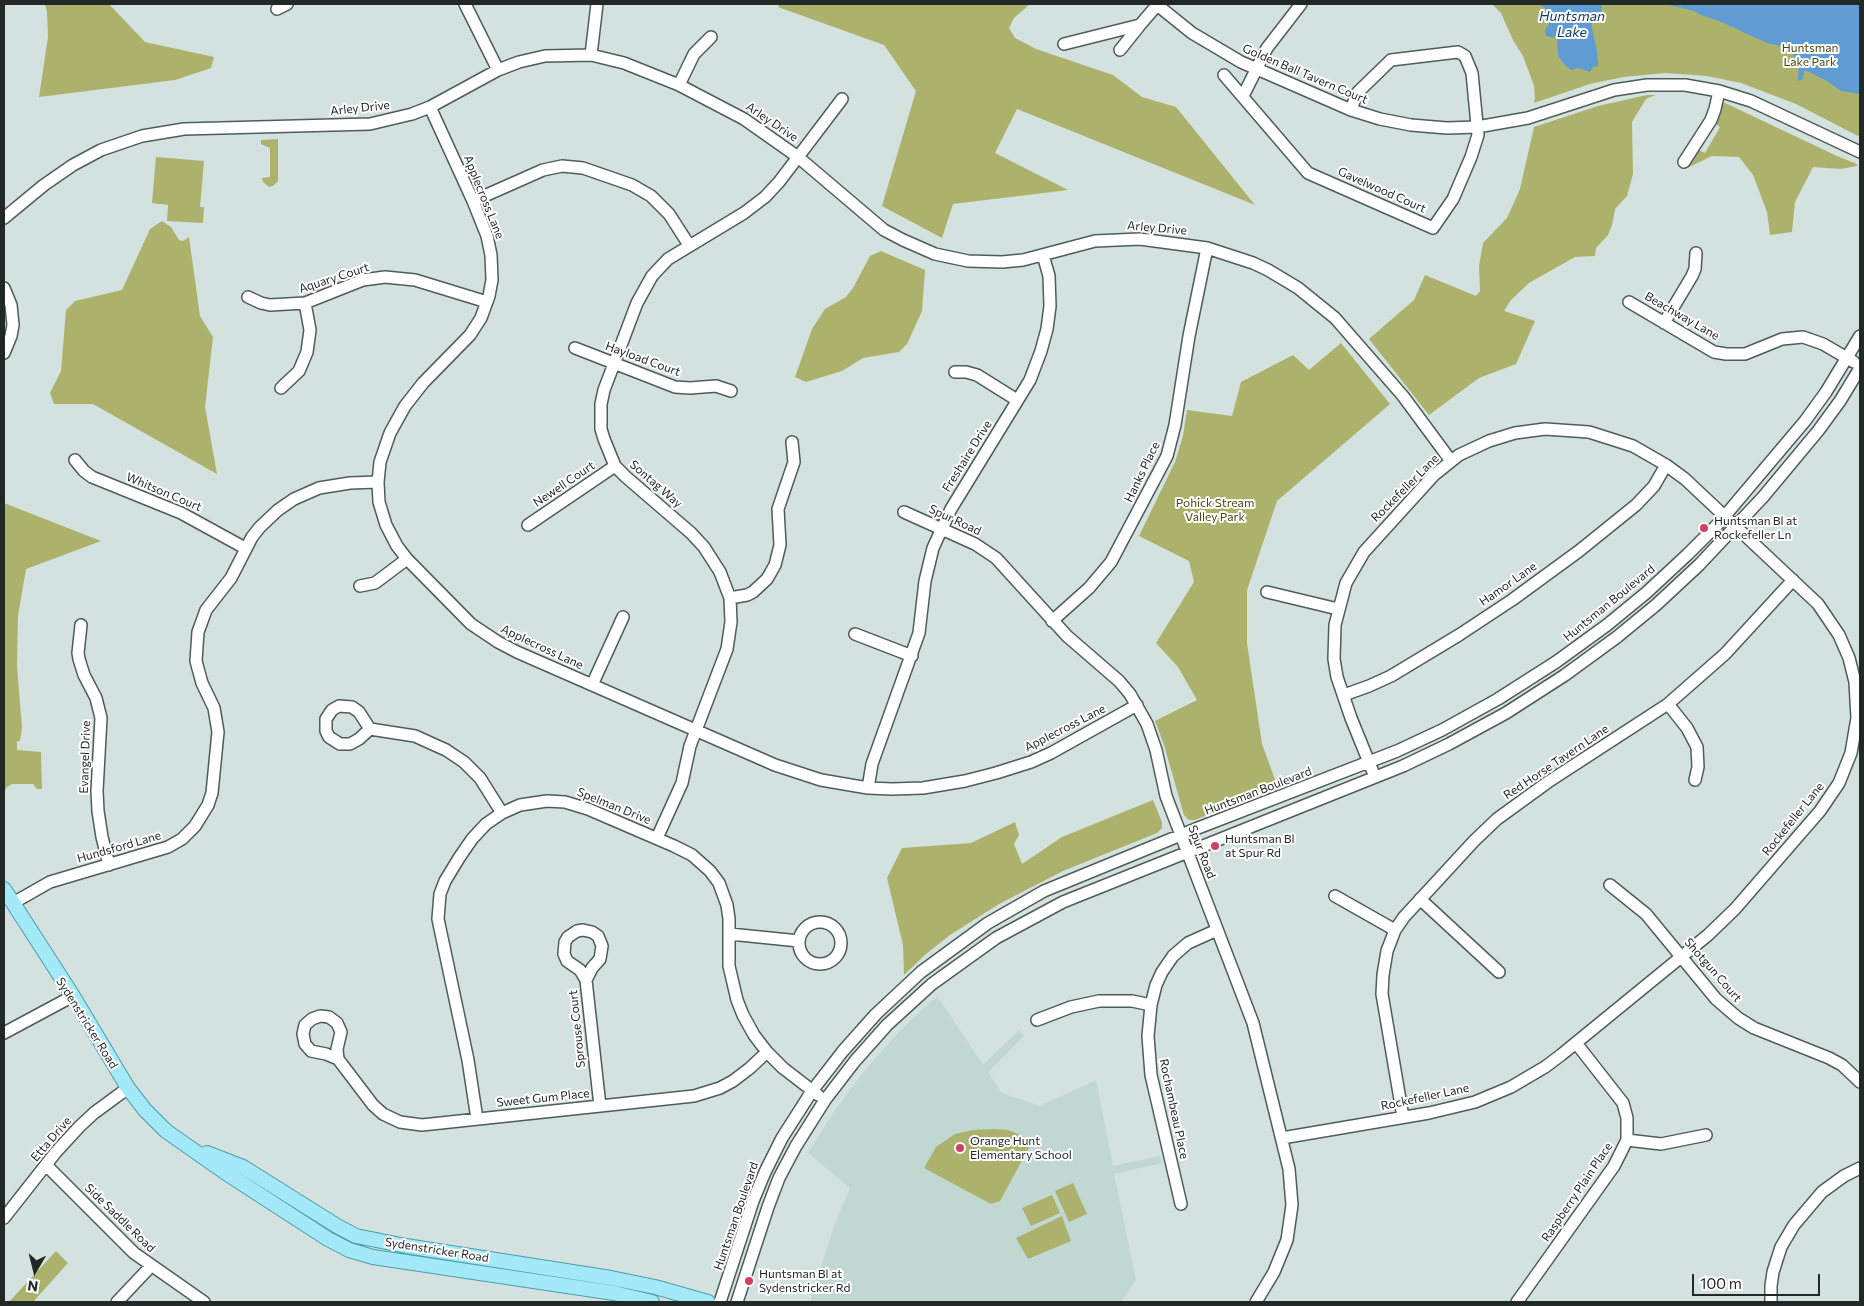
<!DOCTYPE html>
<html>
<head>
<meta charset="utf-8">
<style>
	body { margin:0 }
	#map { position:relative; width:1864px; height:1306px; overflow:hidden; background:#d3e2df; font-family:Commissioner,sans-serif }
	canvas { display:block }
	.frame { position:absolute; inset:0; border:5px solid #222826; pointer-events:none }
	.north { position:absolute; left:10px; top:1246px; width:50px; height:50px; -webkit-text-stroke:4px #fff; paint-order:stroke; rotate:188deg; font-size:14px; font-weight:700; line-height:20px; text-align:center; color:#222826 }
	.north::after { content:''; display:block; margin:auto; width:18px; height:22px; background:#222826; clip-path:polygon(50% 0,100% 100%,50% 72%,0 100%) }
	.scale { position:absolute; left:1692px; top:1274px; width:128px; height:22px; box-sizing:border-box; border:2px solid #222826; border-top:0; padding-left:6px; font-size:15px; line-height:18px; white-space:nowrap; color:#222826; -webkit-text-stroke:4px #fff; paint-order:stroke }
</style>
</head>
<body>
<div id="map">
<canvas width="1864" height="1306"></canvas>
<div class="frame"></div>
<div class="north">N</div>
<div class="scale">100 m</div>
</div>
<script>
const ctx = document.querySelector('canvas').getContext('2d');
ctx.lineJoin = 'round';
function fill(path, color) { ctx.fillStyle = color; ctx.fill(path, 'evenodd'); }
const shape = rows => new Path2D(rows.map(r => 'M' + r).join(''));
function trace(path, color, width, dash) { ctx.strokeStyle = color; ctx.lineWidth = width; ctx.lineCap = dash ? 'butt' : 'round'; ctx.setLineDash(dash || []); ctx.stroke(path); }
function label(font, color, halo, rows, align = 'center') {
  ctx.font = font + ' Commissioner,sans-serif'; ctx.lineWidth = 4; ctx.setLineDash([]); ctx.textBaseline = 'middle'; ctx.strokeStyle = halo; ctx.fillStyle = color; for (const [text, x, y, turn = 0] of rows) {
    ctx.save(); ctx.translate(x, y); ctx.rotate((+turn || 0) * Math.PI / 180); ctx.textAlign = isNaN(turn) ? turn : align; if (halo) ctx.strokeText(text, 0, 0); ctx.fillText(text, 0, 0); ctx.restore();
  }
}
fill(shape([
	[937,996,983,1065,1019,1030,1024,1036,988,1072,1002,1093,1040,1106,1096,1080,1113,1166,1160,1156,1162,1163,1114,1174,1136,1280,1121,1302,810,1302,834,1226,850,1188,808,1153,835,1110,866,1069,900,1031]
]), '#c0d7d2');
fill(shape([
	[45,4,109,4,145,42,214,57,211,68,175,80,39,97,48,37,47,12],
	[779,4,1030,4,1014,18,1009,28,1015,38,1036,49,1113,75,1142,97,1176,107,1255,205,1017,109,995,153,1068,190,953,204,942,238,882,206,916,91,884,45,778,7],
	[1492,4,1860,4,1860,137,1796,104,1741,83,1707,76,1665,73,1623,77,1590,84,1534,103,1535,98,1534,86,1523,56,1513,40,1501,13],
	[1647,95,1656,95,1646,99,1632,122,1633,174,1627,196,1615,209,1612,225,1608,235,1596,248,1595,256,1575,257,1529,283,1511,300,1504,311,1535,321,1516,364,1479,378,1429,415,1369,339,1414,300,1425,275,1476,296,1480,291,1479,266,1483,243,1507,218,1520,189,1534,127,1598,106],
	[1723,102,1837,156,1857,164,1857,166,1841,169,1813,167,1795,202,1792,232,1770,235,1767,212,1753,175,1739,157,1712,156,1687,168,1697,151,1699,150,1705,153,1720,127,1715,123],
	[278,139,278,181,273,186,269,187,263,182,262,178,270,177,270,148,261,144,261,140],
	[156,157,204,161,200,207,204,207,203,223,167,221,168,205,152,203],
	[162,221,171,227,179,240,183,241,189,237,200,316,213,337,205,407,217,474,93,404,54,404,50,393,61,371,66,310,75,301,122,290,150,229],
	[881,251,925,270,922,311,907,344,899,352,863,358,842,371,806,382,795,377,812,329,825,309,846,297,853,288,870,256],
	[1341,343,1390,404,1277,501,1247,590,1247,643,1262,744,1277,785,1195,820,1189,820,1184,815,1164,745,1155,721,1197,700,1178,667,1156,643,1194,582,1189,561,1139,536,1175,462,1183,436,1187,410,1232,416,1241,382,1293,355,1309,370],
	[4,503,101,541,26,569,18,616,17,666,22,727,20,741,17,741,17,750,41,752,42,789,37,789,33,784,12,784,7,787,4,792],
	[1153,800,1162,822,1162,828,1157,833,1063,871,999,904,950,935,926,954,904,975,903,945,887,878,902,848,971,843,1015,822,1019,835,1014,844,1022,864,1062,837],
	[994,1129,1008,1130,1033,1140,1000,1201,991,1204,924,1168,936,1147,955,1134,973,1130],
	[1073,1183,1087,1214,1069,1222,1055,1191],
	[1052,1195,1060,1213,1031,1226,1022,1208],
	[1062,1216,1071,1241,1028,1259,1016,1238],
	[56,1251,68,1263,33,1302,9,1302]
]), '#acb26c');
fill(shape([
	[1538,4,1602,4,1601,16,1592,20,1592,28,1597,51,1598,66,1593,67,1590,72,1578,68,1571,70,1564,64,1558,56,1557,38,1546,36,1545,30,1553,17,1550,11],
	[1666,4,1860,4,1860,94,1841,91,1827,81,1807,71,1804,71,1803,79,1798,81,1799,64,1789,48,1767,43,1719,21,1701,15,1694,11]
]), '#5e9cd3');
const minor = shape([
	[465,4,498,70],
	[1156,4,1192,33,1241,62,1351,110,1380,119,1411,125,1447,128,1477,127,1528,118,1614,90,1647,85,1685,85,1719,91,1751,101,1860,152],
	[277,9,287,4],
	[1064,44,1140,25,1158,4],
	[1120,50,1140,25],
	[591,55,597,4],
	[1224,75,1308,173,1433,228,1453,199,1471,157,1478,135,1472,73,1465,56,1458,52,1391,60,1357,93,1351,110],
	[679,85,694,54,711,37],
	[1243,96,1267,48,1301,4],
	[430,107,473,201,487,236,491,255,492,280,489,296,481,318,470,335,423,383,405,406,390,433,380,462,378,482,379,502,386,525,397,546,407,559,471,624,498,642,517,652,775,765,821,780,868,788,892,789,923,788,965,781,996,773,1031,762,1051,753,1137,705],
	[1684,162,1711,120,1715,109,1719,91],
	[473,201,543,170,562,166,583,168,632,185,651,196,669,214,689,245],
	[4,218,44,185,73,165,101,150,142,136,184,129,370,124,412,114,430,107,498,70,519,62,545,56,591,55,624,63,679,85,744,119,798,157,884,230,903,240,935,254,968,261,1002,262,1023,260,1095,241,1140,239,1207,248,1253,263,1268,270,1298,288,1335,318,1403,396,1451,461],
	[4,288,11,305,13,325,11,336,4,353],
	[248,297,261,303,270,305,305,303,363,280,385,277,415,280,487,302],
	[1629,302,1714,352,1726,354,1745,354,1782,339,1803,337,1823,344,1854,362],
	[1664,323,1692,276,1695,269,1696,253],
	[575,348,675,387,690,388,716,386,731,391],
	[955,372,966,372,977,375,1017,400],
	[281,388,299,371,307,352,310,330,305,303],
	[75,460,84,471,92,477,181,513,245,548],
	[904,512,975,544,996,558,1067,636,1119,681,1130,694,1147,724,1156,750,1166,796,1253,1023,1289,1169,1292,1205,1287,1240,1274,1272,1256,1302],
	[528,525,615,466],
	[360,586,375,583,407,559],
	[1267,592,1338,609],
	[730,598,747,595,753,592,767,579,775,565,780,545,778,509,794,462,792,442],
	[1052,621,1089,588,1111,562,1167,456,1175,425,1189,336,1207,248],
	[81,625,78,653,79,659,84,675,96,698,101,718,97,791,98,811,102,837,109,865],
	[855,634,912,656],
	[592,685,623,617],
	[1344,695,1369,686,1391,676,1459,635,1512,600,1579,551,1636,505,1654,486,1666,465],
	[1668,704,1687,728,1697,747,1698,767,1695,780],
	[370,729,359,739,350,744,340,744,329,737,326,731,326,719,332,710,339,706,352,707,359,712,370,729,415,736,446,750,464,762,480,778,502,813],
	[868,788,872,764,919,633,925,581,933,548,951,509,1030,380,1041,351,1047,329,1050,306,1049,276,1043,255],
	[657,838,682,783,690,746,727,649,731,622,730,598,720,572,704,547,691,533,626,477,615,466,604,439,601,429,601,404,604,390,637,303,652,276,668,259,744,213,765,197,779,182,842,99],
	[1610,885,1646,914,1716,999,1738,1018,1754,1028,1829,1058,1842,1065,1860,1082],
	[1335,896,1395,930],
	[1420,899,1499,972],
	[13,903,50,882,168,847,182,839,195,826,208,805,212,793,218,732,214,708,202,683,196,661,198,632,206,610,231,578,252,537,260,527,278,510,294,499,319,488,350,483,378,482],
	'799 943a21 21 0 1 1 42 0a21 21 0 1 1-42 0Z',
	[583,930,592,932,598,936,602,946,600,959,592,968,586,980,580,970,567,961,564,954,565,942,568,937,577,931,583,930],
	[730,934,799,941],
	[586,980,600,1106],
	[1037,1020,1071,1007,1099,1001,1132,1001,1151,1005],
	[4,1033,73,996],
	[338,1059,326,1054,311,1051,305,1044,303,1034,305,1025,312,1019,320,1016,329,1017,337,1023,341,1032,337,1049,338,1059,373,1105,383,1114,400,1122,422,1125,694,1096,720,1088,733,1081,750,1068,767,1052],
	[1403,1117,1382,994,1383,975,1387,951,1395,930,1404,917,1474,841,1497,819,1548,782,1668,704,1725,654,1793,580],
	[477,1119,468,1060,438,919,440,894,445,881,459,858,472,839,486,824,502,813,520,805,547,801,565,802,588,809,674,846,692,855,710,871,719,883,727,905,729,919,729,966,737,1000,743,1015,754,1035,767,1052,783,1068,818,1095],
	[1282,1138,1429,1113,1475,1102,1511,1087,1545,1067,1561,1055,1708,935,1735,909,1820,811,1839,783,1851,753,1857,718,1855,682,1849,658,1839,635,1818,604,1685,479,1666,465,1633,446,1589,432,1545,429,1515,433,1489,441,1459,455,1434,475,1364,552,1346,583,1335,625,1334,659,1337,677,1351,718,1375,777],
	[1627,1140,1661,1144,1706,1135],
	[46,1165,134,1253,204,1302],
	[1181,1204,1151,1075,1148,1036,1151,1005,1156,985,1162,972,1173,956,1188,943,1217,930],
	[4,1218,56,1152,79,1127,94,1113,128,1088],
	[117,1302,151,1266],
	[720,1302,753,1201,765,1172,782,1138,812,1091,843,1051,876,1014,921,972,988,923,1044,891,1198,828,1397,751,1442,730,1498,699,1556,662,1607,625,1646,593,1688,554,1718,524,1805,421,1826,392,1860,336],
	[737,1302,768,1207,779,1178,796,1146,825,1100,855,1061,887,1025,932,984,996,938,1063,902,1403,766,1449,744,1506,713,1565,675,1617,637,1656,605,1699,565,1763,497,1818,431,1840,401,1860,368],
	[1517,1302,1614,1166,1627,1140,1627,1118,1623,1103,1576,1043],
	[1771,1302,1771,1286,1773,1272,1781,1247,1794,1225,1822,1192,1844,1176,1860,1168]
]);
const major = shape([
	[4,889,73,996,128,1088,145,1110,166,1131,226,1173,328,1239,349,1250,373,1257,614,1293,652,1302],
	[207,1153,243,1167,337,1226,356,1236,406,1246,611,1278,655,1287,708,1302]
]);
trace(minor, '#4f5c59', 14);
trace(major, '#4e9cab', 16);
trace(minor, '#fff', 11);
trace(major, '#a3e9f7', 14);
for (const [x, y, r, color] of [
	[1704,528,5,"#d04160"],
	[1215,846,5,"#d04160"],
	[960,1148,5,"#d04160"],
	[749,1281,5,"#d04160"]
]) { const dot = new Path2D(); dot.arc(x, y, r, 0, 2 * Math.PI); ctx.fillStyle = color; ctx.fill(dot); trace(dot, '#fff', 2); }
label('12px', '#46490b', '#fff', [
	["Huntsman",1810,48],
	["Lake Park",1810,62],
	["Pohick Stream",1215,503],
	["Valley Park",1215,517]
]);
label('12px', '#222826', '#fff', [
	["Golden Ball Tavern Court",1305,74,23],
	["Arley Drive",360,108,-6],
	["Arley Drive",772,122,34],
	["Gavelwood Court",1382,190,24],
	["Applecross Lane",484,197,68],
	["Arley Drive",1157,228,5],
	["Aquary Court",334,278,-18],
	["Beachway Lane",1682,316,30],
	["Hayload Court",643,359,20],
	["Freshaire Drive",967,456,-58],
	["Hanks Place",1142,472,-64],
	["Newell Court",564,484,-34],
	["Sontag Way",656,484,41],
	["Rockefeller Lane",1405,488,-45],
	["Whitson Court",164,492,23],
	["Spur Road",955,520,25],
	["Hamor Lane",1508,584,-35],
	["Huntsman Boulevard",1609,603,-39],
	["Applecross Lane",542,647,25],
	["Applecross Lane",1065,728,-27],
	["Evangel Drive",85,757,-88],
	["Red Horse Tavern Lane",1556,762,-34],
	["Huntsman Boulevard",1258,791,-21],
	["Spelman Drive",614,806,22],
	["Rockefeller Lane",1793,819,-51],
	["Hundsford Lane",119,847,-16],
	["Spur Road",1202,852,69],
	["Shotgun Court",1713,970,49],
	["Sydenstricker Road",87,1023,58],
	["Sprouse Court",577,1029,-96],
	["Rockefeller Lane",1425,1097,-12],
	["Sweet Gum Place",543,1098,-6],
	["Rochambeau Place",1174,1109,78],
	["Etta Drive",51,1139,-49],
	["Raspberry Plain Place",1577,1192,-56],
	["Huntsman Boulevard",736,1216,-71],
	["Side Saddle Road",120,1218,44],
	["Sydenstricker Road",437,1250,9]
]);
label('12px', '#222826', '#fff', [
	["Huntsman Bl at",1714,521],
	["Rockefeller Ln",1714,535],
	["Huntsman Bl",1225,839],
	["at Spur Rd",1225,853],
	["Orange Hunt",970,1141],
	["Elementary School",970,1155],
	["Huntsman Bl at",759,1274],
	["Sydenstricker Rd",759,1288]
], 'left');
label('italic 14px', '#0c3c60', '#fff', [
	["Huntsman",1572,16],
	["Lake",1572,32]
]);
</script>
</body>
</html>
